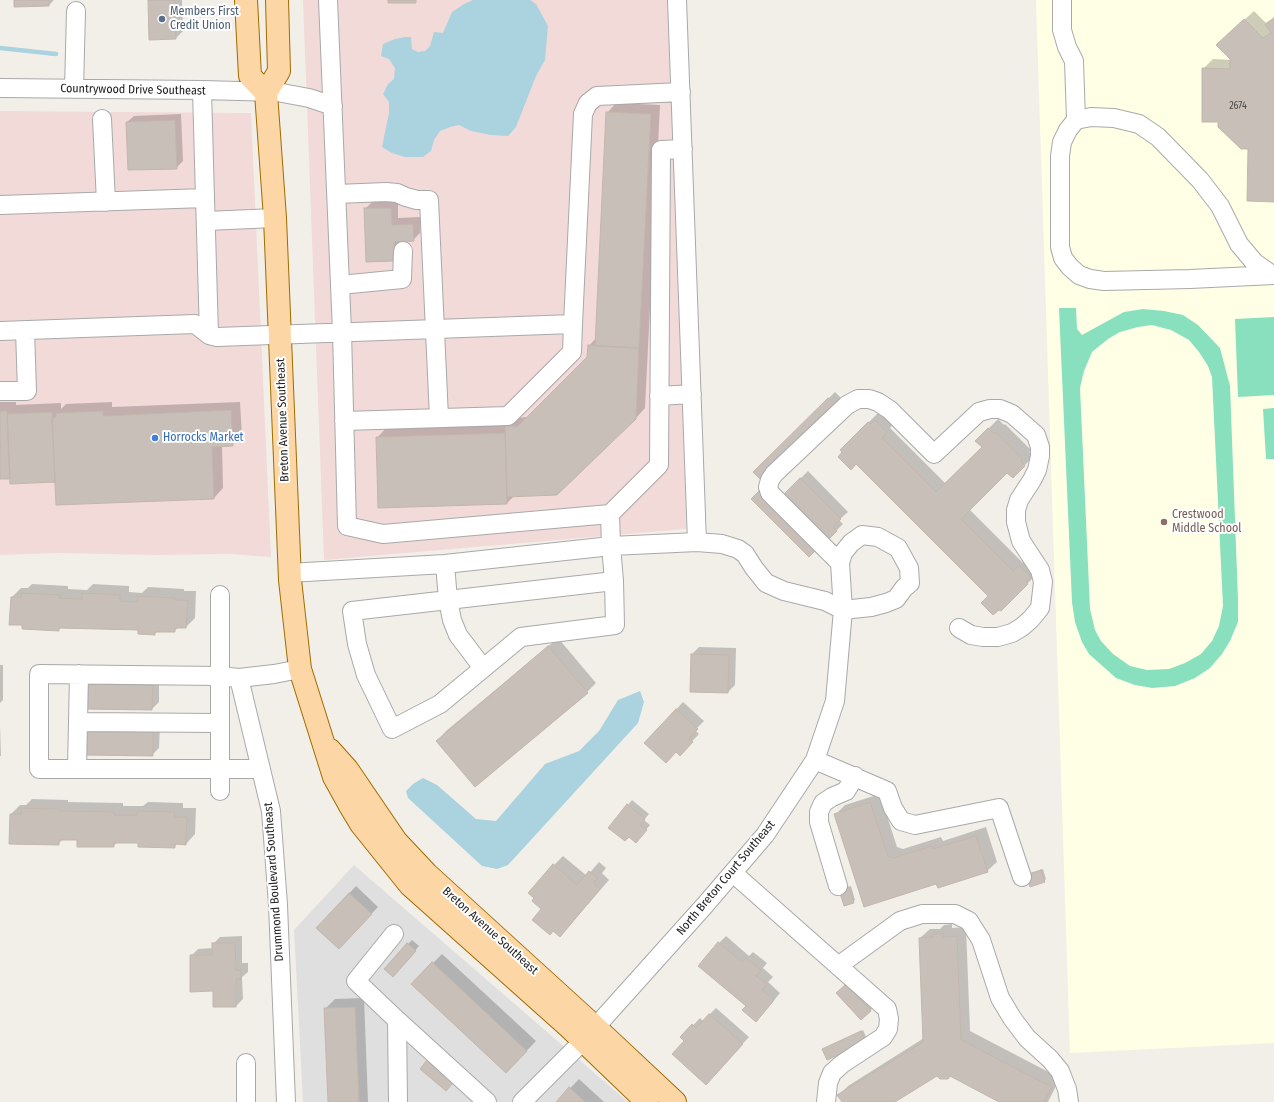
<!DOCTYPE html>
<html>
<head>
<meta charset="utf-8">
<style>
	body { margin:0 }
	canvas { display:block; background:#f2efe9 }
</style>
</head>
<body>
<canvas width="1274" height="1102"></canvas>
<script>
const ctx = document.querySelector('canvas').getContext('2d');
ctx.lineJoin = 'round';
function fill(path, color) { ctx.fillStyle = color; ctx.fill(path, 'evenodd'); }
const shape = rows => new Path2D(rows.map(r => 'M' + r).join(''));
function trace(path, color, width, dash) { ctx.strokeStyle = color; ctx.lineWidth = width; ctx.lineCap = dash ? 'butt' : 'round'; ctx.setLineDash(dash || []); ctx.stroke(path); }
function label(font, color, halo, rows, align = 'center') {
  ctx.font = font + ' "Fira Sans Condensed",sans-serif'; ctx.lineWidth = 4; ctx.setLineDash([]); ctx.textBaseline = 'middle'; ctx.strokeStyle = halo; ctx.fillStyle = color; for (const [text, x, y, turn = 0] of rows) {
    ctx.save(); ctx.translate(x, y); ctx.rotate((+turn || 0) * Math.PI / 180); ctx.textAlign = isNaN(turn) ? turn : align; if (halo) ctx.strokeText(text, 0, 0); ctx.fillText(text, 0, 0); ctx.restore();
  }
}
fill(shape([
	[354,865,628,1102,303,1102,294,930]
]), '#e0dfdf');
fill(shape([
	[303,0,685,0,686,529,324,560],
	[0,111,251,113,271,557,229,554,155,555,57,553,0,555]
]), '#f2dad9');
fill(shape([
	[1036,0,1274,0,1274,1043,1070,1053]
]), '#ffffe5');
fill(shape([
	[1059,308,1076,308,1077,329,1082,335,1124,312,1143,309,1164,311,1183,315,1198,325,1220,348,1230,386,1238,600,1238,622,1230,641,1222,654,1210,668,1195,678,1175,686,1152,688,1135,685,1116,678,1089,654,1082,642,1075,622,1072,602],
	[1152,325,1171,330,1189,340,1199,352,1208,366,1212,377,1223,606,1219,626,1212,641,1201,654,1185,663,1169,669,1147,670,1130,666,1113,654,1101,641,1095,630,1090,609,1080,388,1084,371,1092,352,1108,339,1120,332,1138,327],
	[1274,317,1274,395,1238,397,1235,319],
	[1274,408,1274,459,1266,459,1263,409]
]), '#88e0be');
fill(shape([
	[473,0,530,0,536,4,548,26,545,60,536,76,516,127,508,136,491,135,471,131,459,125,450,127,440,131,434,140,431,151,423,157,405,157,392,153,382,147,389,113,389,102,383,94,388,84,394,79,395,68,389,59,381,56,383,44,395,39,405,37,411,37,412,49,418,52,425,51,430,46,434,32,443,33,452,12,464,4],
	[640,691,644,702,638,723,508,865,497,869,482,866,408,798,406,791,413,784,423,778,437,785,476,819,496,821,545,764,579,751,599,731,618,700]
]), '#aad3df');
fill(shape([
	[15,0,54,0,49,5,15,6],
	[149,0,182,0,183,31,176,38],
	[1254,11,1267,24,1274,17,1274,201,1249,148,1203,69,1213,59,1232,60,1227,36],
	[616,103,660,105,645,408,636,418,514,496,507,503,377,438,386,428,528,417,588,357,589,346,596,338,607,113],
	[181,114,183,161,176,168,127,122,134,116],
	[398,201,398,218,420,217,420,233,413,240,400,241,401,253,394,260,365,209,372,202],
	[835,392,841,398,760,477,754,472],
	[0,402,16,402,16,405,61,403,61,409,66,404,112,402,112,407,240,402,242,436,232,445,222,445,223,488,214,498,57,504,56,481,0,478],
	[885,412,895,422,890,428,946,484,983,447,976,441,998,419,1004,425,1005,424,1031,450,1029,452,1034,456,1013,477,1007,471,969,509,1023,563,1029,557,1037,574,1001,610,989,596,856,463,841,450,878,413,881,416],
	[808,471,848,512,839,520,843,524,829,538,785,494],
	[32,584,68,586,68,589,87,590,93,584,129,586,129,592,142,593,148,587,184,589,184,591,196,591,195,618,186,627,179,627,174,631,158,631,154,634,139,629,62,627,58,630,23,624,12,597,21,588,28,588],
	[558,638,596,683,587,692,437,741,446,731],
	[699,647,736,648,735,685,728,692,692,654],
	[0,665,3,665,3,700,0,703],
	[92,678,159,679,159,702,152,709,85,685],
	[683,702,704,721,695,730,699,734,686,748,676,751,645,743],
	[160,724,159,748,152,755,86,754],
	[0,725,1,756,0,756],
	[880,794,897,847,903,849,941,837,943,841,986,827,997,862,987,871,937,883,865,905,836,814,845,805],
	[32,799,68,800,68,802,123,803,123,806,143,806,148,802,183,803,183,808,196,808,195,834,186,844,178,843,174,847,139,842,118,842,113,846,78,839,63,839,58,844,11,814,20,805,26,805],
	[632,800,649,814,644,820,650,825,640,837,628,805],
	[563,856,587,876,599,862,606,868,602,873,609,880,569,926,543,909,554,865],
	[1043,869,1046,879,1044,881,1031,885,1030,873],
	[356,886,378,907,346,941,317,928],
	[851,886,855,900,853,902,842,889],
	[952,924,952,928,966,927,970,1031,1060,1078,1048,1102,1001,1102,950,1075,938,1074,894,1102,843,1102,839,1095,848,1086,924,1038,920,938,930,929,940,929,944,925],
	[242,936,242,963,248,963,248,972,242,977,243,999,236,1006,214,990,191,956,198,949,213,948,213,944,220,937],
	[726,936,749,956,753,952,767,963,763,968,773,977,768,982,780,993,763,1014,747,1006,719,943],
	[412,940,419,946,397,971,408,944],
	[442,954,536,1041,516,1062,433,963],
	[848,983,872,1009,861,1019],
	[364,998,368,1102,329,1102,325,1009,335,999],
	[716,1008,749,1037,713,1076,682,1037,700,1018,703,1021],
	[863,1030,867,1039,825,1048],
	[579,1079,604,1102,557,1102]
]), '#0003');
trace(shape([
	[0,48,56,54]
]), '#aad3df', 4.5);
const building = shape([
	[14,0,49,0,49,6,14,7,14,0],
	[148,0,175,0,176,39,149,40,148,0],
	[388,0,416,0,416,3,388,3,388,0],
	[1274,18,1274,202,1247,201,1248,149,1241,149,1218,127,1218,122,1202,122,1202,68,1230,69,1230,59,1216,45,1244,19,1263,38,1271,33,1265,24,1274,18],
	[606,112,651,114,639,348,595,346,606,112],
	[175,120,177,169,128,170,126,122,175,120],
	[364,208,391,208,392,225,413,224,414,241,394,242,394,261,366,262,364,208],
	[588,345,639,348,636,419,557,495,507,497,505,426,518,426,587,357,588,345],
	[828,398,835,405,760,479,753,472,828,398],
	[231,410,233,446,212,447,214,499,56,505,52,418,56,417,56,413,103,411,103,416,231,410],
	[0,411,7,411,10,479,0,479,0,411],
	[52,412,55,482,10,484,7,414,52,412],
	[875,420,887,432,882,438,936,492,982,447,975,441,988,428,994,434,996,432,1023,460,1021,461,1025,466,1013,478,1007,473,961,519,1013,571,1019,566,1031,577,1026,582,1028,584,1001,611,999,610,993,615,981,603,988,596,856,464,851,470,838,457,842,452,840,450,868,422,871,424,875,420],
	[505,433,507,504,378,508,376,437,505,433],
	[800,478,841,519,833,527,837,531,829,539,784,494,800,478],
	[759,491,817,549,809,557,751,499,759,491],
	[21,593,60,595,59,598,82,599,82,593,120,595,120,601,137,602,138,596,175,598,175,600,188,600,186,628,175,628,175,632,155,632,155,635,138,634,138,630,59,628,59,631,22,629,22,625,9,625,11,597,21,597,21,593],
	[548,646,588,693,475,787,436,741,548,646],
	[691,654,729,655,728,693,690,692,691,654],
	[84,684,153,685,152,710,84,709,84,684],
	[676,709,698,729,689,738,693,742,680,756,676,752,666,763,644,743,676,709],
	[85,730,153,731,153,756,85,755,85,730],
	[870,802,888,856,893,858,932,846,933,849,976,836,988,872,938,888,936,884,864,907,834,814,870,802],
	[627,804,645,819,640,825,647,830,636,843,629,837,625,841,608,828,627,804],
	[21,808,59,809,59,811,114,812,114,815,137,815,137,811,175,812,174,817,187,817,186,845,175,844,175,848,138,847,138,843,114,843,114,847,77,847,77,840,59,840,59,845,9,844,10,814,21,814,21,808],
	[553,864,577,885,589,871,598,878,593,883,600,889,560,937,553,931,550,935,532,920,541,909,532,901,534,898,528,893,553,864],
	[1041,870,1045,882,1030,887,1027,875,1041,870],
	[849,887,854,903,844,906,839,890,849,887],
	[349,893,372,914,339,949,316,928,349,893],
	[943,933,943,937,957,936,961,1040,1052,1087,1044,1102,999,1102,950,1076,948,1079,940,1079,937,1076,895,1102,842,1102,837,1095,923,1042,919,938,933,937,933,934,943,933],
	[718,942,742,962,746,958,761,970,756,976,767,984,762,990,774,1000,756,1022,742,1010,746,1006,698,966,718,942],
	[212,943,235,943,236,970,241,970,241,979,236,979,236,1007,213,1007,213,991,190,992,190,955,212,955,212,943],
	[407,943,416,951,393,977,384,969,407,943],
	[432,962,527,1051,506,1073,411,984,432,962],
	[846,984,871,1011,861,1020,836,993,846,984],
	[355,1007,359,1102,328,1102,324,1008,355,1007],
	[709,1014,743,1044,706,1085,672,1054,684,1041,680,1037,692,1024,696,1028,709,1014],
	[861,1031,866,1042,827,1060,822,1049,861,1031],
	[427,1060,453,1083,446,1091,420,1069,427,1060],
	[569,1087,585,1102,556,1102,569,1087]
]);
fill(building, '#c7bfb8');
trace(building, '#c4b6ab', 1);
const minor = shape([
	[328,0,342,332,347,526,383,534,610,514,659,465,661,150,683,149],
	[677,0,697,542],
	[1062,0,1062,30,1067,47,1074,61,1076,120,1068,130,1062,142,1060,156,1060,247,1063,258,1070,267,1079,275,1090,279,1104,281,1190,279,1274,275],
	[0,88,202,90,277,92,309,98,333,106],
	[74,89,76,11],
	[202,90,205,198],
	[102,119,106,202],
	[1076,120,1091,117,1114,118,1139,124,1158,137,1200,180,1220,206,1239,244,1254,262,1272,275],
	[337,194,386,192,397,193,406,197,417,200,429,200,439,418],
	[0,205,205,198,209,335],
	[206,221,275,218],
	[340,285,402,279,403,251],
	[0,331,195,324,209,335,217,337,573,324,583,114,588,103,597,96,681,92],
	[0,391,27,391,25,330],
	[659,396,692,394],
	[344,421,508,416,572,352,573,324],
	[610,514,611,546,614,581],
	[840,563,770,493,768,487,770,480,774,474,847,405,858,399,869,399,878,402,890,410,934,454,979,412,990,409,1000,409,1012,414,1036,435,1040,447,1040,456,1037,470,1032,480,1019,500,1016,510,1016,522,1021,541,1040,570,1043,582,1040,608,1031,619,1022,627,1012,633,998,637,983,637,971,635,959,628],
	[445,564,448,600,452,620,458,635,483,668],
	[289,573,445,564,611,546,697,542,722,544,738,549,745,554,754,568,766,583,784,591,825,601,843,610,871,607,886,603,896,599,904,588,910,583,909,568,898,548,878,537,862,535,851,543,843,553,840,563,843,610,835,701,815,760,765,835,705,905,583,1041,522,1102],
	[614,581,615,625,521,637,440,704,392,729,366,675,357,644,352,611,614,581],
	[220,595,220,791],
	[239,678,219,676,39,674,39,769,261,769],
	[78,722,220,723],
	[815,760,887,791,893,808,901,821,915,825,999,808,1022,877],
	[77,769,79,674],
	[733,873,887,1009,889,1019,888,1029,883,1037,842,1064,832,1073,828,1083,826,1102],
	[838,886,819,822,819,812,823,803,832,797,846,791,855,776],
	[394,934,356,981,397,1020],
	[838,966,900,921,922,914,955,914,969,921,981,940,1000,998,1012,1018,1027,1038,1050,1059,1060,1071,1067,1089,1069,1102],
	[246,1063,246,1102],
	[286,1102,278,905,271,811,239,678,274,674,300,669],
	[398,1102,397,1020,487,1102]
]);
const major = shape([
	[246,0,250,76,266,93],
	[277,0,279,71,266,93,275,218,290,580,300,669,334,777,349,804,361,824,410,885,569,1027,647,1102],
	[330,750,347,769,396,841,427,874,595,1027,675,1102]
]);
trace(minor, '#a9a9a9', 20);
trace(major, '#a06b00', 24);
trace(minor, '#fff', 18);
trace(major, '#fcd6a4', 22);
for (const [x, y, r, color] of [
	[162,19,4,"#5c6f8a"],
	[155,438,4,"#3f7fe0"],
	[1164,522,4,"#8d6e63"]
]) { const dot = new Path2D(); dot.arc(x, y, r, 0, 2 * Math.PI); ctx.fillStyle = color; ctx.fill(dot); trace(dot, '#fff', 1.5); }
label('10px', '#4b4948', null, [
	["2674",1238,106]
]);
label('12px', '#4e5e75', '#fff', [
	["Members First",170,12],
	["Credit Union",170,26]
], 'left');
label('12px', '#222', '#fff', [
	["Countrywood Drive Southeast",133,90,1],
	["Breton Avenue Southeast",283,420,-92],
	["North Breton Court Southeast",726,878,-50],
	["Drummond Boulevard Southeast",274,882,-94],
	["Breton Avenue Southeast",490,931,42]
]);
label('12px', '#366cbe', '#fff', [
	["Horrocks Market",163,438]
], 'left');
label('12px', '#785e54', '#fff', [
	["Crestwood",1172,515],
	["Middle School",1172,529]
], 'left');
</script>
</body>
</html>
